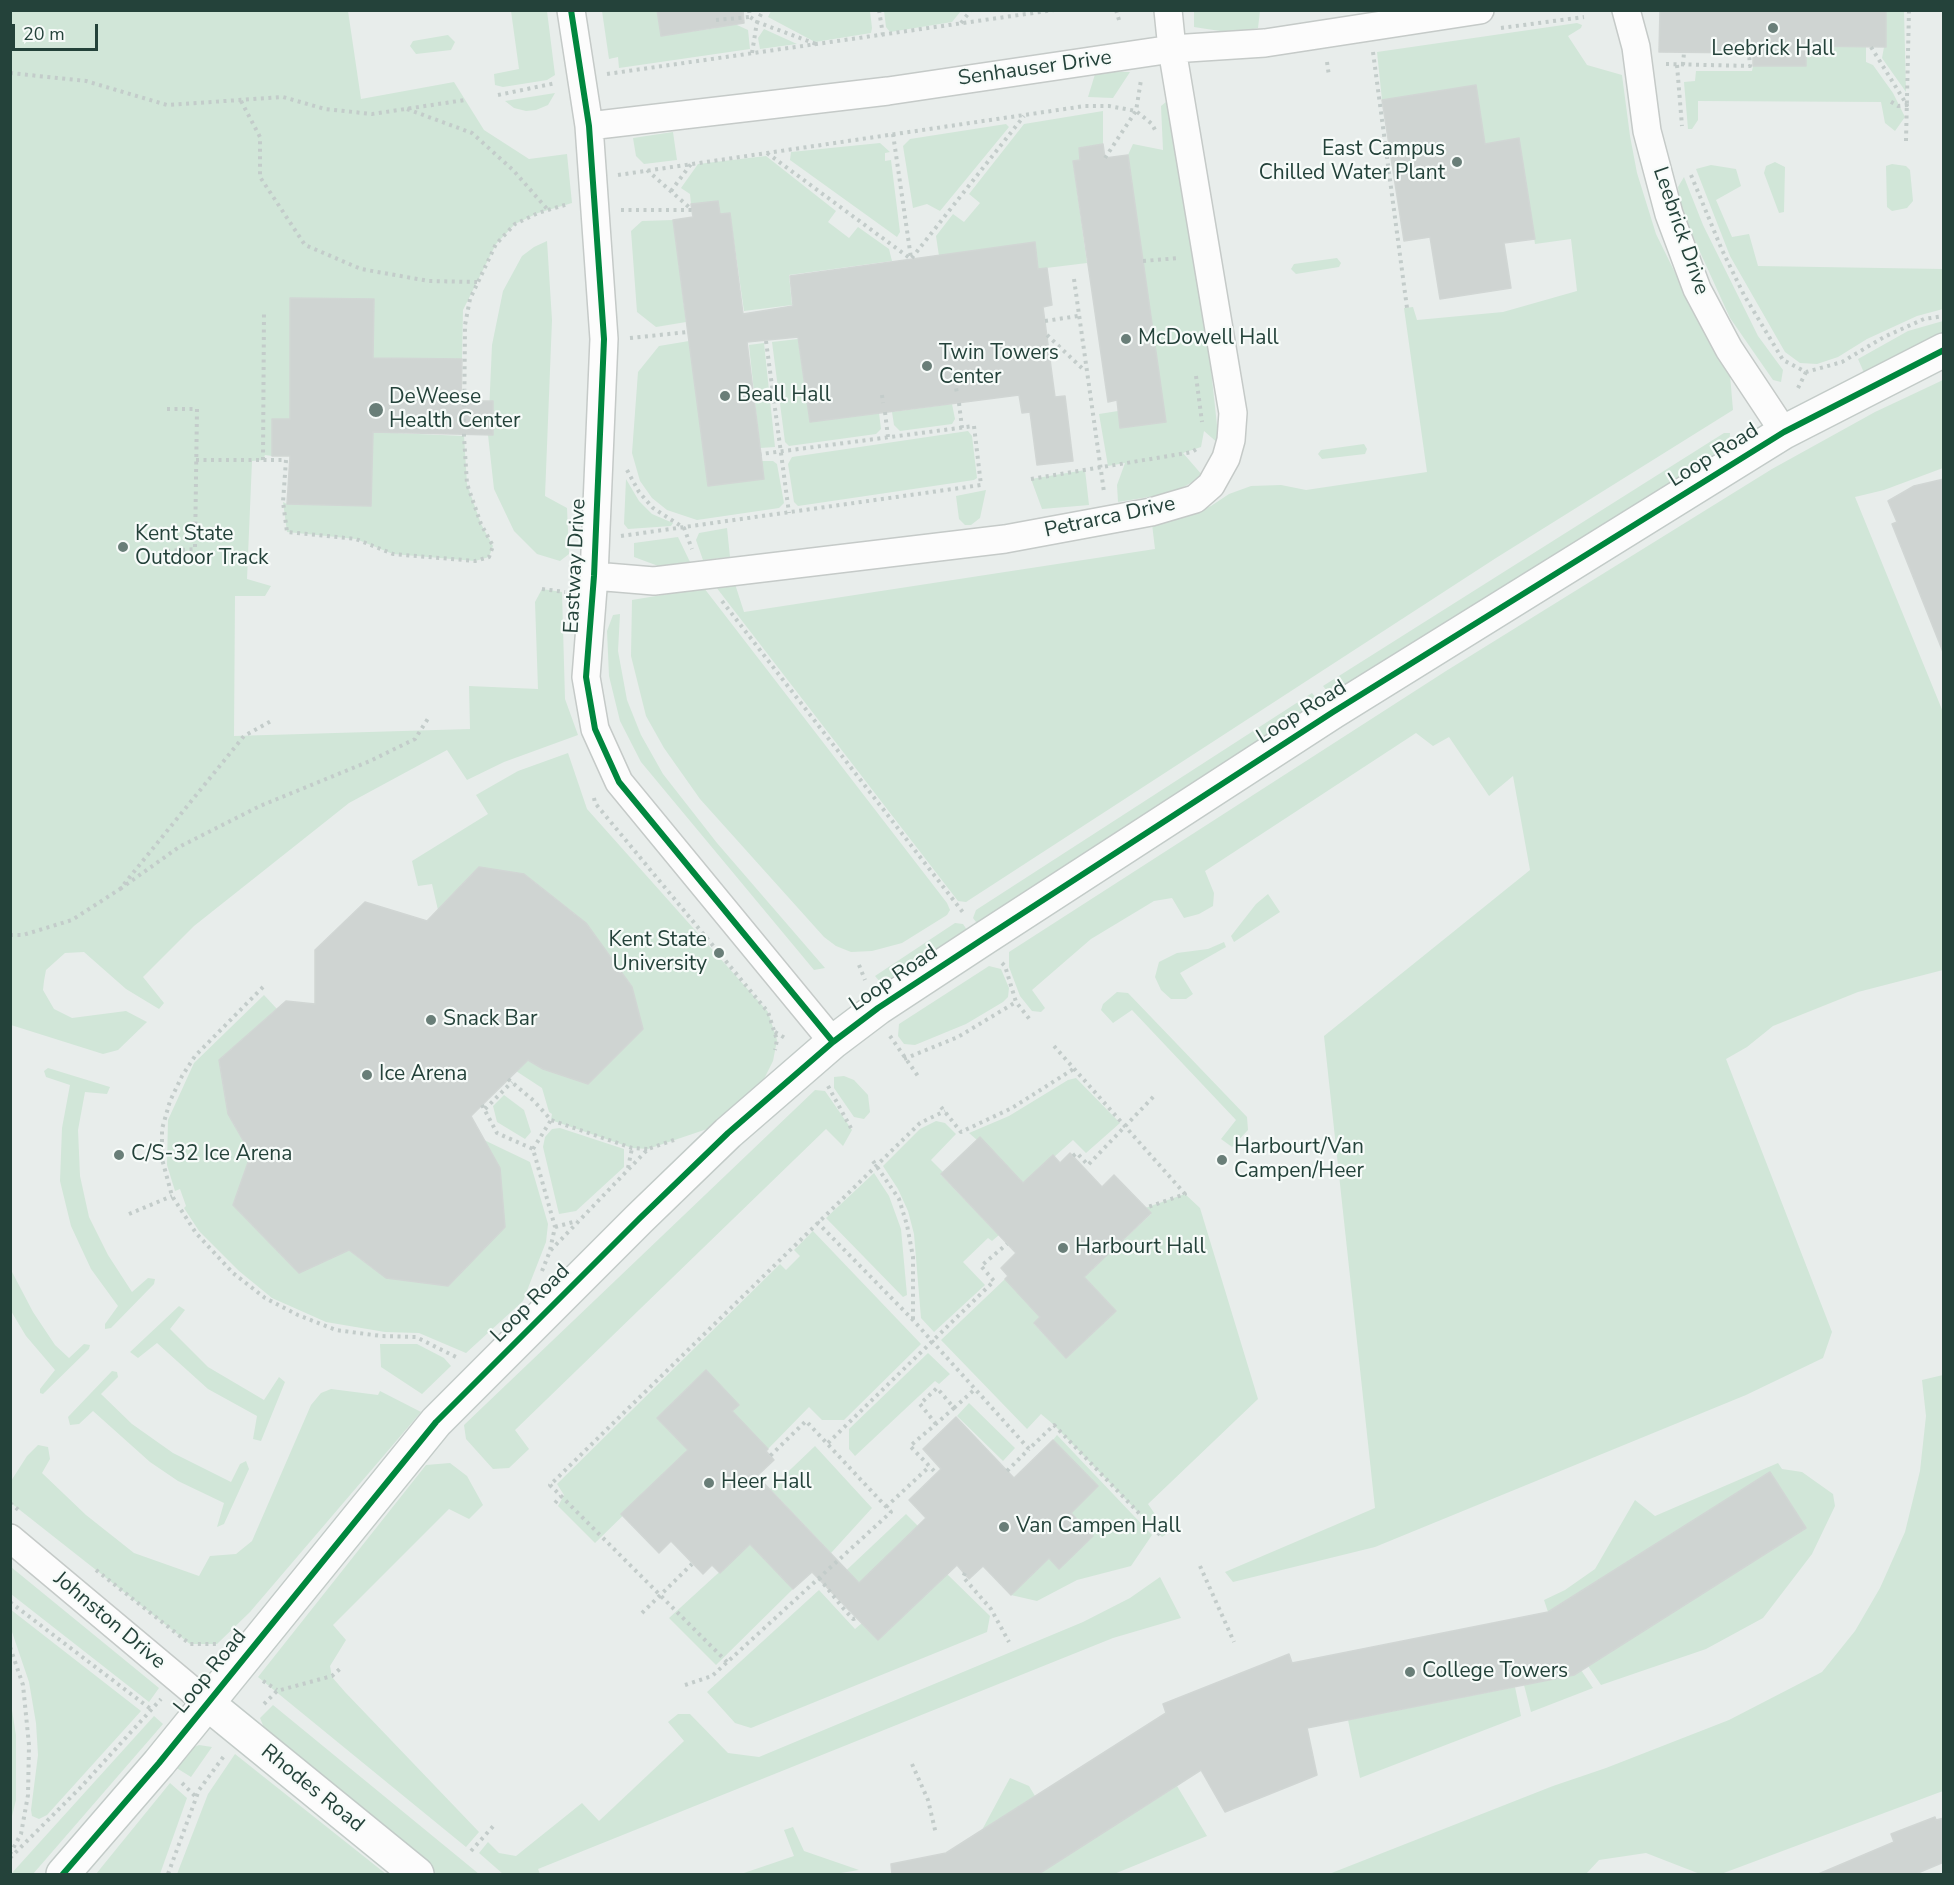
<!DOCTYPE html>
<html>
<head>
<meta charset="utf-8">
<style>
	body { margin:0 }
	#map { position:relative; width:1954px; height:1885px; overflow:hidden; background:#e8edeb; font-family:"Nunito Sans",sans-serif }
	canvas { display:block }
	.frame { position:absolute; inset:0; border:12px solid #24423a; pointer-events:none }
	.scale { position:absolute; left:12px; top:24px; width:86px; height:27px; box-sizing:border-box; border:3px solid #24423a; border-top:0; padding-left:8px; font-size:18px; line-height:21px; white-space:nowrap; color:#24423a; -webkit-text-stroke:4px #f7fbf9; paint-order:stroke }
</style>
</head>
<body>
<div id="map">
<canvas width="1954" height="1885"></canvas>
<div class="frame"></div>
<div class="scale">20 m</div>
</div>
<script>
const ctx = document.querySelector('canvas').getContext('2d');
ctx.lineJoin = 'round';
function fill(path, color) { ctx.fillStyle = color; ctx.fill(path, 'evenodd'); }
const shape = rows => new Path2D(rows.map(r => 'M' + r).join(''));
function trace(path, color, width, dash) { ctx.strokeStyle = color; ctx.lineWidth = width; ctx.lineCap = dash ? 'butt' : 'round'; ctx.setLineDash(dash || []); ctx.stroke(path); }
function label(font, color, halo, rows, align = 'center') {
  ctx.font = font + ' "Nunito Sans",sans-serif'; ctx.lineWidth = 4.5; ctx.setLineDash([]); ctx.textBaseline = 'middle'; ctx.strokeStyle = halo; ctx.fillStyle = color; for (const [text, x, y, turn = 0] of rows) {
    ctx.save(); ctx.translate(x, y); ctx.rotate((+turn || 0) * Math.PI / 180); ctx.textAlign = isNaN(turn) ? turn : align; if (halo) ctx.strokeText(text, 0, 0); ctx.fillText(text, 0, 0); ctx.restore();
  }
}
fill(shape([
	[10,11,348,11,361,99,454,82,484,130,529,159,567,154,572,203,538,213,515,224,496,244,463,310,462,359,373,358,374,299,290,298,290,419,273,419,272,456,265,455,263,460,252,461,247,579,271,586,265,596,235,596,234,736,470,729,469,686,538,689,535,602,542,589,562,592,565,699,578,735,504,762,467,780,447,750,349,803,194,926,143,977,164,1003,159,1009,126,989,84,952,65,953,46,970,44,981,43,990,54,1009,72,1018,126,1011,147,1022,118,1050,103,1054,11,1025],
	[511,11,547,11,555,75,547,80,503,87,495,85,494,74,519,69],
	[602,11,657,11,661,36,716,28,716,24,737,25,748,30,750,49,619,68,618,57,609,59],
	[771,11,870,11,872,28,871,33,815,42,768,17],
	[884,11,884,10,961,11,952,22,890,32,886,27],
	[1194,11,1260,11,1258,28,1233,33,1194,27],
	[1886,11,1904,11,1906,92,1882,58,1884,47,1886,47],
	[1577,23,1582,25,1581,28,1568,36,1587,65,1622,75,1630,136,1637,173,1656,234,1690,303,1730,375,1733,410,1496,558,966,902,958,901,716,587,735,584,744,612,1155,549,1152,524,1191,514,1211,506,1229,494,1251,486,1281,485,1306,490,1427,472,1404,308,1413,307,1417,320,1503,312,1577,291,1571,239,1535,244,1519,139,1485,144,1476,86,1382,100,1377,52],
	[764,29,797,44,760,49,758,38],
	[448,35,455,42,451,50,416,54,410,46,413,41],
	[1806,46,1866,47,1866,62,1873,65,1893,93,1905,117,1895,131,1885,123,1881,102,1698,101,1698,120,1692,129,1688,129,1684,82,1695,81,1696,71,1752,71,1753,66,1805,66],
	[1096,71,1130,72,1113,98,1088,97],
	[555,93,548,105,536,110,526,111,514,108,505,101],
	[1166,102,1175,127,1210,360,1219,444,1204,431,1201,447,1183,453,1203,476,1173,493,1118,502,1117,485,1125,463,1108,466,1099,414,1118,411,1121,428,1165,422,1128,155,1133,144,1163,150,1161,106],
	[1103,111,1103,144,1079,148,1080,160,1073,162,1087,263,1038,269,1035,243,939,256,936,236,953,214,964,222,980,203,969,194,1024,124],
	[1006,124,1009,127,940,211,927,204,913,208,903,146,910,139],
	[673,132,677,160,644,164,636,156,633,138],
	[880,143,890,152,885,153,885,161,891,160,900,232,897,237,790,160,791,152],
	[766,156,836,211,828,222,849,238,858,227,889,249,892,261,789,275,792,305,744,311,730,213,720,214,691,204,690,194,681,188,698,164],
	[1775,162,1785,167,1784,212,1779,213,1764,173,1766,166],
	[1892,164,1906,166,1910,170,1913,201,1907,208,1892,211,1887,207,1886,166],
	[1711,165,1736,169,1741,186,1716,200,1732,237,1749,234,1758,266,1943,269,1943,309,1917,316,1867,339,1838,357,1817,364,1800,363,1785,352,1730,256,1696,169],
	[1684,177,1703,225,1758,336,1783,370,1781,382,1773,380,1730,318,1680,208,1678,187],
	[673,220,686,322,656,327,637,312,631,231,642,221],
	[547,241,552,320,545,496,567,508,569,554,560,561,537,554,514,531,494,489,488,435,492,345,503,291,522,256,534,247],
	[1337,258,1341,263,1339,267,1296,274,1291,269,1294,264],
	[1943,321,1943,337,1865,375,1858,359,1908,331],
	[798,339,810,422,879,413,881,429,876,434,789,446,785,442,772,342],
	[689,341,762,461,773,461,777,464,784,503,779,508,697,520,667,510,652,498,640,481,632,453,638,372,659,346],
	[764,343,775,447,760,448,749,345],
	[1943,380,1943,468,1884,490,1855,497,1943,712,1943,970,1858,992,1773,1026,1747,1047,1726,1059,1832,1332,1823,1358,1746,1395,1375,1547,1233,1582,1225,1572,1375,1508,1324,1036,1530,870,1513,776,1489,796,1449,737,1433,746,1416,733,1205,871,1214,893,1213,906,1199,914,1184,918,1172,898,1154,901,1091,939,1032,990,1045,1008,1041,1012,1032,1011,1020,996,1009,967,1009,952,1446,671,1772,469,1875,412],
	[952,404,955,419,952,424,900,431,894,425,892,412],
	[968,431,972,436,977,478,974,480,798,506,794,502,788,464,792,457],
	[373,432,464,436,467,484,481,524,493,546,489,557,475,561,393,554,356,539,287,532,283,502,287,504],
	[1724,433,1730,433,1729,446,1332,697,1323,686],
	[1364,444,1367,449,1365,454,1322,459,1318,454,1321,450],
	[1085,470,1089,505,1042,509,1031,479],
	[626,479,639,501,652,514,673,523,671,526,628,529,624,524],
	[986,490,980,518,971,525,965,525,959,519,956,496],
	[727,528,730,557,703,560,696,540,699,533],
	[678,537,690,562,661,567,634,557,634,543],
	[704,588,947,903,950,910,947,915,902,943,872,951,851,952,836,946,824,937,700,799,664,748,646,716,631,656,632,600],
	[620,614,618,651,627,700,641,735,663,774,717,843,825,968,814,970,641,762,620,721,609,676,607,631,613,615],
	[1312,693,1322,706,979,926,973,918,976,910],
	[568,753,587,809,768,1012,777,1040,773,1061,762,1083,713,1127,648,1149,632,1148,551,1120,552,1114,549,1112,542,1088,516,1071,528,1060,543,1069,588,1084,643,1029,632,987,586,923,524,874,479,867,438,910,432,884,418,886,412,861,488,814,476,795,518,771],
	[1268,894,1280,912,1234,942,1231,936,1256,904],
	[955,923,963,924,969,933,899,979,881,983,875,976],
	[1224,942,1226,947,1180,973,1193,994,1186,999,1171,999,1161,990,1155,977,1159,962,1177,953,1208,949],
	[989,966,1001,969,1009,988,1008,997,1003,1002,966,1024,915,1045,904,1044,898,1036,899,1024],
	[1117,992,1128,993,1247,1117,1248,1130,1232,1147,1221,1139,1236,1120,1132,1010,1113,1023,1101,1010,1103,1004],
	[264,995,277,1009,219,1060,228,1114,251,1154,233,1205,299,1273,349,1250,386,1278,448,1286,505,1226,484,1140,530,1162,548,1224,546,1242,523,1301,466,1353,419,1333,385,1332,326,1322,272,1298,239,1271,199,1231,184,1208,186,1206,180,1189,175,1191,167,1165,168,1120,194,1063],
	[48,1068,110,1087,107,1094,85,1092,78,1130,80,1176,89,1217,108,1255,132,1292,148,1278,155,1279,154,1284,111,1328,105,1329,105,1324,118,1306,91,1269,71,1226,60,1181,62,1128,70,1085,46,1077,44,1071],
	[844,1076,854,1080,868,1095,870,1112,864,1119,854,1117,834,1088,834,1077],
	[1076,1078,1120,1123,1086,1153,1073,1140,1054,1157,1052,1156,1025,1185,980,1138,977,1140,969,1133,1009,1116,1068,1080],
	[815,1090,825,1091,852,1130,843,1146,826,1129,515,1430,529,1449,509,1468,493,1469,466,1439,464,1425],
	[504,1095,524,1110,531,1132,525,1139,497,1122,493,1106],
	[936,1121,945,1123,956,1134,931,1160,943,1172,941,1175,999,1235,992,1241,988,1238,963,1262,985,1285,934,1332,921,1318,914,1234,908,1211,898,1189,883,1166,920,1129],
	[560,1128,624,1149,624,1167,576,1211,559,1214,543,1147,545,1137,552,1129],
	[874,1173,889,1196,901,1229,907,1295,903,1297,826,1218],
	[1185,1194,1200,1208,1258,1399,1148,1504,1168,1533,1162,1537,1054,1425,1041,1414,1027,1429,941,1340,1005,1279,1048,1310,1034,1324,1066,1358,1116,1311,1084,1277,1151,1214,1145,1208],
	[813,1231,921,1344,844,1420,822,1420,809,1407,768,1449,736,1434,706,1370,657,1418,689,1451,595,1543,558,1506,564,1495,557,1484,780,1264,786,1270,800,1256,794,1250],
	[11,1270,33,1312,55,1345,69,1358,84,1344,90,1345,89,1349,43,1394,40,1393,40,1389,55,1370,26,1336,11,1311],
	[179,1306,185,1310,170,1329,208,1367,264,1400,279,1377,285,1382,261,1441,253,1439,257,1416,208,1389,157,1343,138,1358,130,1352],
	[380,1344,417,1344,444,1358,451,1366,422,1394,381,1367],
	[928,1353,950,1374,939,1384,935,1381,855,1456,849,1449,849,1429],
	[112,1371,117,1372,118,1377,101,1394,132,1424,173,1453,231,1482,240,1464,246,1461,249,1469,224,1524,217,1527,224,1503,178,1481,150,1462,93,1411,79,1424,70,1425,68,1417],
	[1943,1375,1943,1791,1721,1874,1700,1874,1646,1853,1599,1860,1586,1874,1329,1874,1553,1786,1606,1768,1729,1720,1822,1672,1855,1631,1880,1588,1905,1532,1920,1471,1926,1416,1922,1380],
	[331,1389,378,1395,380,1391,421,1412,250,1612,217,1644,190,1644,11,1503,11,1481,27,1456,38,1445,48,1447,50,1459,42,1473,86,1515,134,1553,199,1576,210,1556,236,1554,252,1541,311,1405,321,1393],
	[969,1403,1015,1448,1003,1461,957,1416],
	[1057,1435,1152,1535,1131,1566,1077,1580,1037,1601,1011,1595,1049,1558,1071,1513,1097,1486,1053,1440],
	[815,1446,872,1508,831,1553,770,1489],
	[450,1463,467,1476,483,1505,469,1519,449,1509,333,1625,346,1640,330,1666,332,1677,345,1692,479,1832,466,1847,258,1677,426,1465],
	[1778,1463,1782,1469,1802,1472,1833,1494,1835,1506,1812,1554,1763,1618,1706,1649,1601,1685,1588,1666,1806,1528,1770,1472,1548,1612,1544,1600,1565,1590,1595,1569,1635,1500,1655,1516],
	[906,1514,918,1526,849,1593,836,1580],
	[750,1544,793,1589,716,1665,669,1618],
	[11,1567,159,1688,149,1702,11,1594],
	[947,1574,990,1616,987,1632,751,1728,735,1723,707,1692,819,1590,855,1629,862,1623,878,1640],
	[1160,1577,1181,1618,1113,1638,538,1869,540,1874,503,1874,479,1853,488,1842,499,1853,516,1856,582,1803,599,1821,684,1741,668,1722,678,1714,690,1714,728,1753,759,1757,1083,1622,1130,1598],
	[10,1609,141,1711,47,1815,39,1819,32,1816,31,1810,38,1755,36,1723,29,1682,11,1629],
	[1581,1670,1593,1688,1531,1712,1524,1685,1574,1675],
	[1515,1687,1521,1716,1360,1778,1348,1720],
	[10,1698,16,1735,16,1800,11,1820],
	[273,1705,479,1874,435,1874,267,1735,260,1718],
	[154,1716,163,1724,33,1874,11,1874],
	[199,1745,212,1747,191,1777,175,1767,192,1748],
	[235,1754,386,1874,177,1874,208,1794],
	[1010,1778,1029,1786,1035,1796,982,1830],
	[170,1783,187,1798,160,1874,96,1874],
	[1177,1786,1207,1836,1114,1874,1037,1874],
	[793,1827,804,1851,859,1870,835,1874,741,1874,794,1856,784,1830]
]), '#d1e6d8');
const building = shape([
	[657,10,743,10,744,23,661,36,657,10],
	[1660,10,1886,10,1886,47,1806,46,1806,66,1753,66,1753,53,1659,52,1660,10],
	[1476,85,1485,144,1519,138,1535,239,1504,243,1511,288,1440,299,1430,237,1404,241,1382,100,1476,85],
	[1103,144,1105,158,1128,155,1166,422,1120,428,1117,400,1108,402,1073,161,1080,160,1079,148,1103,144],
	[718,201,720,214,730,213,743,314,793,306,790,276,1035,242,1038,269,1047,268,1052,305,1043,307,1055,397,1065,396,1073,461,1037,465,1030,412,1022,413,1019,395,810,422,798,337,747,342,764,479,708,486,673,220,693,217,691,204,718,201],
	[290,298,374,299,373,358,462,359,461,401,493,401,493,435,373,432,371,506,287,504,290,456,272,456,272,419,290,419,290,298],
	[1944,479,1944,652,1943,652,1892,524,1897,522,1888,501,1914,486,1944,479],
	[479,867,524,874,586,923,632,987,643,1029,588,1084,543,1069,528,1060,471,1116,500,1168,505,1227,448,1286,386,1278,349,1250,299,1273,233,1205,251,1154,228,1114,219,1060,286,1001,315,1004,315,950,365,902,427,921,479,867],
	[980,1137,1023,1183,1053,1155,1060,1163,1070,1153,1102,1187,1114,1175,1151,1213,1084,1277,1116,1311,1066,1358,1034,1323,1040,1317,1005,1279,1008,1276,1001,1268,1016,1253,941,1174,980,1137],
	[706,1370,739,1405,732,1411,768,1449,766,1451,774,1460,757,1476,859,1583,926,1518,909,1500,941,1469,923,1449,956,1417,1014,1478,1053,1440,1098,1486,1071,1513,1093,1536,1059,1569,1049,1558,1011,1595,983,1566,969,1579,957,1565,878,1640,812,1572,793,1589,750,1544,720,1573,712,1565,703,1574,671,1541,659,1553,621,1514,688,1450,657,1418,706,1370],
	[1770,1472,1806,1528,1574,1675,1307,1728,1317,1775,1225,1812,1201,1770,1037,1875,892,1875,891,1864,946,1853,1166,1713,1163,1704,1289,1654,1292,1663,1548,1612,1770,1472],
	[1935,1817,1936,1820,1944,1818,1944,1862,1913,1875,1816,1875,1894,1842,1891,1834,1935,1817]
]);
fill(building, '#cfd4d2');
trace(building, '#d1d6d4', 1.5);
const street = shape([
	[571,10,589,126,604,339,594,576,586,677,595,729,619,782,833,1042],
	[1626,10,1636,47,1647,131,1669,214,1697,289,1729,349,1784,432],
	[589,126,888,91,1172,49,1265,43,1480,10],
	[594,576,654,581,1005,539,1151,512,1195,499,1211,485,1226,458,1231,440,1233,413,1172,49,1168,10],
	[10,1538,207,1703]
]);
const secondary = shape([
	[207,1703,417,1874],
	[63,1874,159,1763,436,1422,639,1219,728,1133,833,1042,878,1008,983,939,1333,712,1784,432,1944,350]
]);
trace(street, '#c5cac8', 30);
trace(secondary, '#c3cbc8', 36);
trace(shape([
	[749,10,750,17,757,22,816,44],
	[879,10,883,35],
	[1116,10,1119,20],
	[716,20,750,17],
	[961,23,971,10],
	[1501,28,1584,17],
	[1871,47,1907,105,1898,106,1888,100],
	[1373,52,1407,308],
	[752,53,757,22,763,10],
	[1327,62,1329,76],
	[1666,64,1750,66,1749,53],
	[1677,65,1682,126],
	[1683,65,1684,52],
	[10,73,86,81,167,105,283,97,325,109,372,114,465,100],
	[607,74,1054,10],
	[498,95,556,83],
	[241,101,260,137,260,177,305,245,361,269,429,281,477,282],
	[407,109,472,133,513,170,548,210],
	[893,134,911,258],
	[1906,141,1909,10],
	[767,153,911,259,1024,116],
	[1105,158,1136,111,1141,80],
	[647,170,691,209],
	[618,175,1085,106,1109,106,1136,111,1152,124,1156,132],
	[1691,175,1722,250,1744,295,1783,360,1806,372,1842,362,1884,337,1924,319,1944,316],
	[671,191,691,164],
	[621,210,692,210],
	[1143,261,1179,258],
	[1074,279,1104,492],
	[1045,321,1078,316],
	[1047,335,1085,371],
	[630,338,688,332],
	[766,341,789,513],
	[1196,376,1202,422],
	[955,381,957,394],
	[1798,388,1806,372],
	[882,395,883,403],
	[959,403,962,428],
	[167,409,197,409,195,549,167,551],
	[885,412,888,437],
	[196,460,286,460,283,502,287,532,356,539,393,554,475,561,489,557,493,546,481,524,467,484,464,436,465,325,470,299,496,244,515,224,538,213,568,204],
	[263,460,264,310],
	[627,470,639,492,653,508,684,528,692,549],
	[1031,479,1192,452,1198,448],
	[621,536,981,485,974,426,761,454],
	[542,589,565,592],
	[722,601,965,915],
	[594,798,595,803,768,1012,777,1040,775,1050],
	[120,889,179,847,260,806,370,761,415,739,429,717],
	[10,935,23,935,72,920,120,889,244,736,273,720],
	[1002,963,1005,966,1016,1002,1031,1021],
	[859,965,865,980],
	[263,987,195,1056,182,1076,170,1101,162,1129,162,1159,172,1196,196,1233,233,1273,265,1298,298,1315,336,1330,381,1336,416,1337,458,1358],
	[775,1032,785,1038],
	[890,1036,920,1079],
	[1054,1046,1185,1194,1145,1208],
	[904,1059,958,1037,1016,1002],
	[508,1079,534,1101,551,1120,632,1148,648,1149],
	[828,1086,852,1130],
	[482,1105,497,1133,533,1149,555,1227,550,1250],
	[941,1107,961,1132,1012,1108,1075,1068],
	[485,1109,512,1082],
	[533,1149,551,1120],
	[1073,1156,1077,1153,1088,1165,1155,1095],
	[873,1161,899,1199,907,1225,913,1257,913,1319],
	[628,1168,632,1148],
	[129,1214,172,1196],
	[817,1222,913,1320,1029,1449,1054,1425,1162,1537],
	[555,1227,577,1221],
	[542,1271,550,1251,648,1149,674,1140],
	[954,1408,975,1389],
	[936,1424,920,1404,937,1388,954,1408,936,1424,910,1446,936,1473],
	[828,1443,994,1281,981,1266,1007,1244],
	[1007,1471,1029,1449],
	[10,1503,21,1512],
	[555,1503,561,1496],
	[886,1507,930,1466],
	[1200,1566,1234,1642],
	[96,1570,190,1644,216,1644],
	[965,1573,963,1577,991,1609,1009,1642],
	[819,1578,843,1608,853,1619,856,1618],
	[10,1602,152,1710],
	[642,1613,692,1564],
	[10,1647,23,1685,29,1745,28,1795,21,1834,10,1854],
	[727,1662,550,1485,920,1123,945,1111],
	[263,1681,277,1690],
	[685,1685,712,1676,891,1512,806,1421,770,1456],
	[264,1704,277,1691,332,1676,342,1667],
	[912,1764,928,1800,936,1834],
	[182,1783,196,1797],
	[471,1851,496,1823],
	[10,1858,81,1787,161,1699],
	[168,1874,199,1790,224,1756]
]), '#c3ccca', 4, [3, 4.5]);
trace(street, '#fcfcfc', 27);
trace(secondary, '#fcfcfc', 33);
trace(shape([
	[571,10,589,126,604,339,594,576,586,677,595,729,619,782,833,1042],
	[63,1874,159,1763,436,1422,639,1219,728,1133,833,1042,878,1008,983,939,1333,712,1784,432,1944,350]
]), '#00873e', 6);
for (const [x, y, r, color] of [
	[1773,28,6,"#697e78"],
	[1457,162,6,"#697e78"],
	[1126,339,6,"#697e78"],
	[927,366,6,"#697e78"],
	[725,396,6,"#697e78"],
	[376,410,8,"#697e78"],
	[123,547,6,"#697e78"],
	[719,953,6,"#697e78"],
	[431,1020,6,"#697e78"],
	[367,1075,6,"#697e78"],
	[119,1155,6,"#697e78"],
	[1222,1160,6,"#697e78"],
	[1063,1248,6,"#697e78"],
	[709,1483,6,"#697e78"],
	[1004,1527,6,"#697e78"],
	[1410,1672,6,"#697e78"]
]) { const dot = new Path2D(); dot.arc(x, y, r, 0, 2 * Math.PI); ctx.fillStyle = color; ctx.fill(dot); trace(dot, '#f7fbf9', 2); }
label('21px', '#24423a', '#f7fbf9', [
	["Leebrick Hall",1773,50,"center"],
	["East Campus",1445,150,"right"],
	["Chilled Water Plant",1445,174,"right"],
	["McDowell Hall",1138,339],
	["Twin Towers",939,354],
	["Center",939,378],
	["Beall Hall",737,396],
	["DeWeese",389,398],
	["Health Center",389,422],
	["Kent State",135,535],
	["Outdoor Track",135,559],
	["Kent State",707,941,"right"],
	["University",707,965,"right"],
	["Snack Bar",443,1020],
	["Ice Arena",379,1075],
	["Harbourt/Van",1234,1148],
	["Campen/Heer",1234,1172],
	["C/S-32 Ice Arena",131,1155],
	["Harbourt Hall",1075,1248],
	["Heer Hall",721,1483],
	["Van Campen Hall",1016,1527],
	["College Towers",1422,1672]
], 'left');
label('21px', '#24423a', '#f7fbf9', [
	["Senhauser Drive",1035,69,-8],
	["Leebrick Drive",1680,231,71],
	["Loop Road",1714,456,-32],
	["Petrarca Drive",1110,518,-12],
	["Eastway Drive",576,566,-87],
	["Loop Road",1302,713,-32],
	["Loop Road",894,979,-34],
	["Loop Road",531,1304,-45],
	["Johnston Drive",109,1621,40],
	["Loop Road",211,1672,-51],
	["Rhodes Road",312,1789,39]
]);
</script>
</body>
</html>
